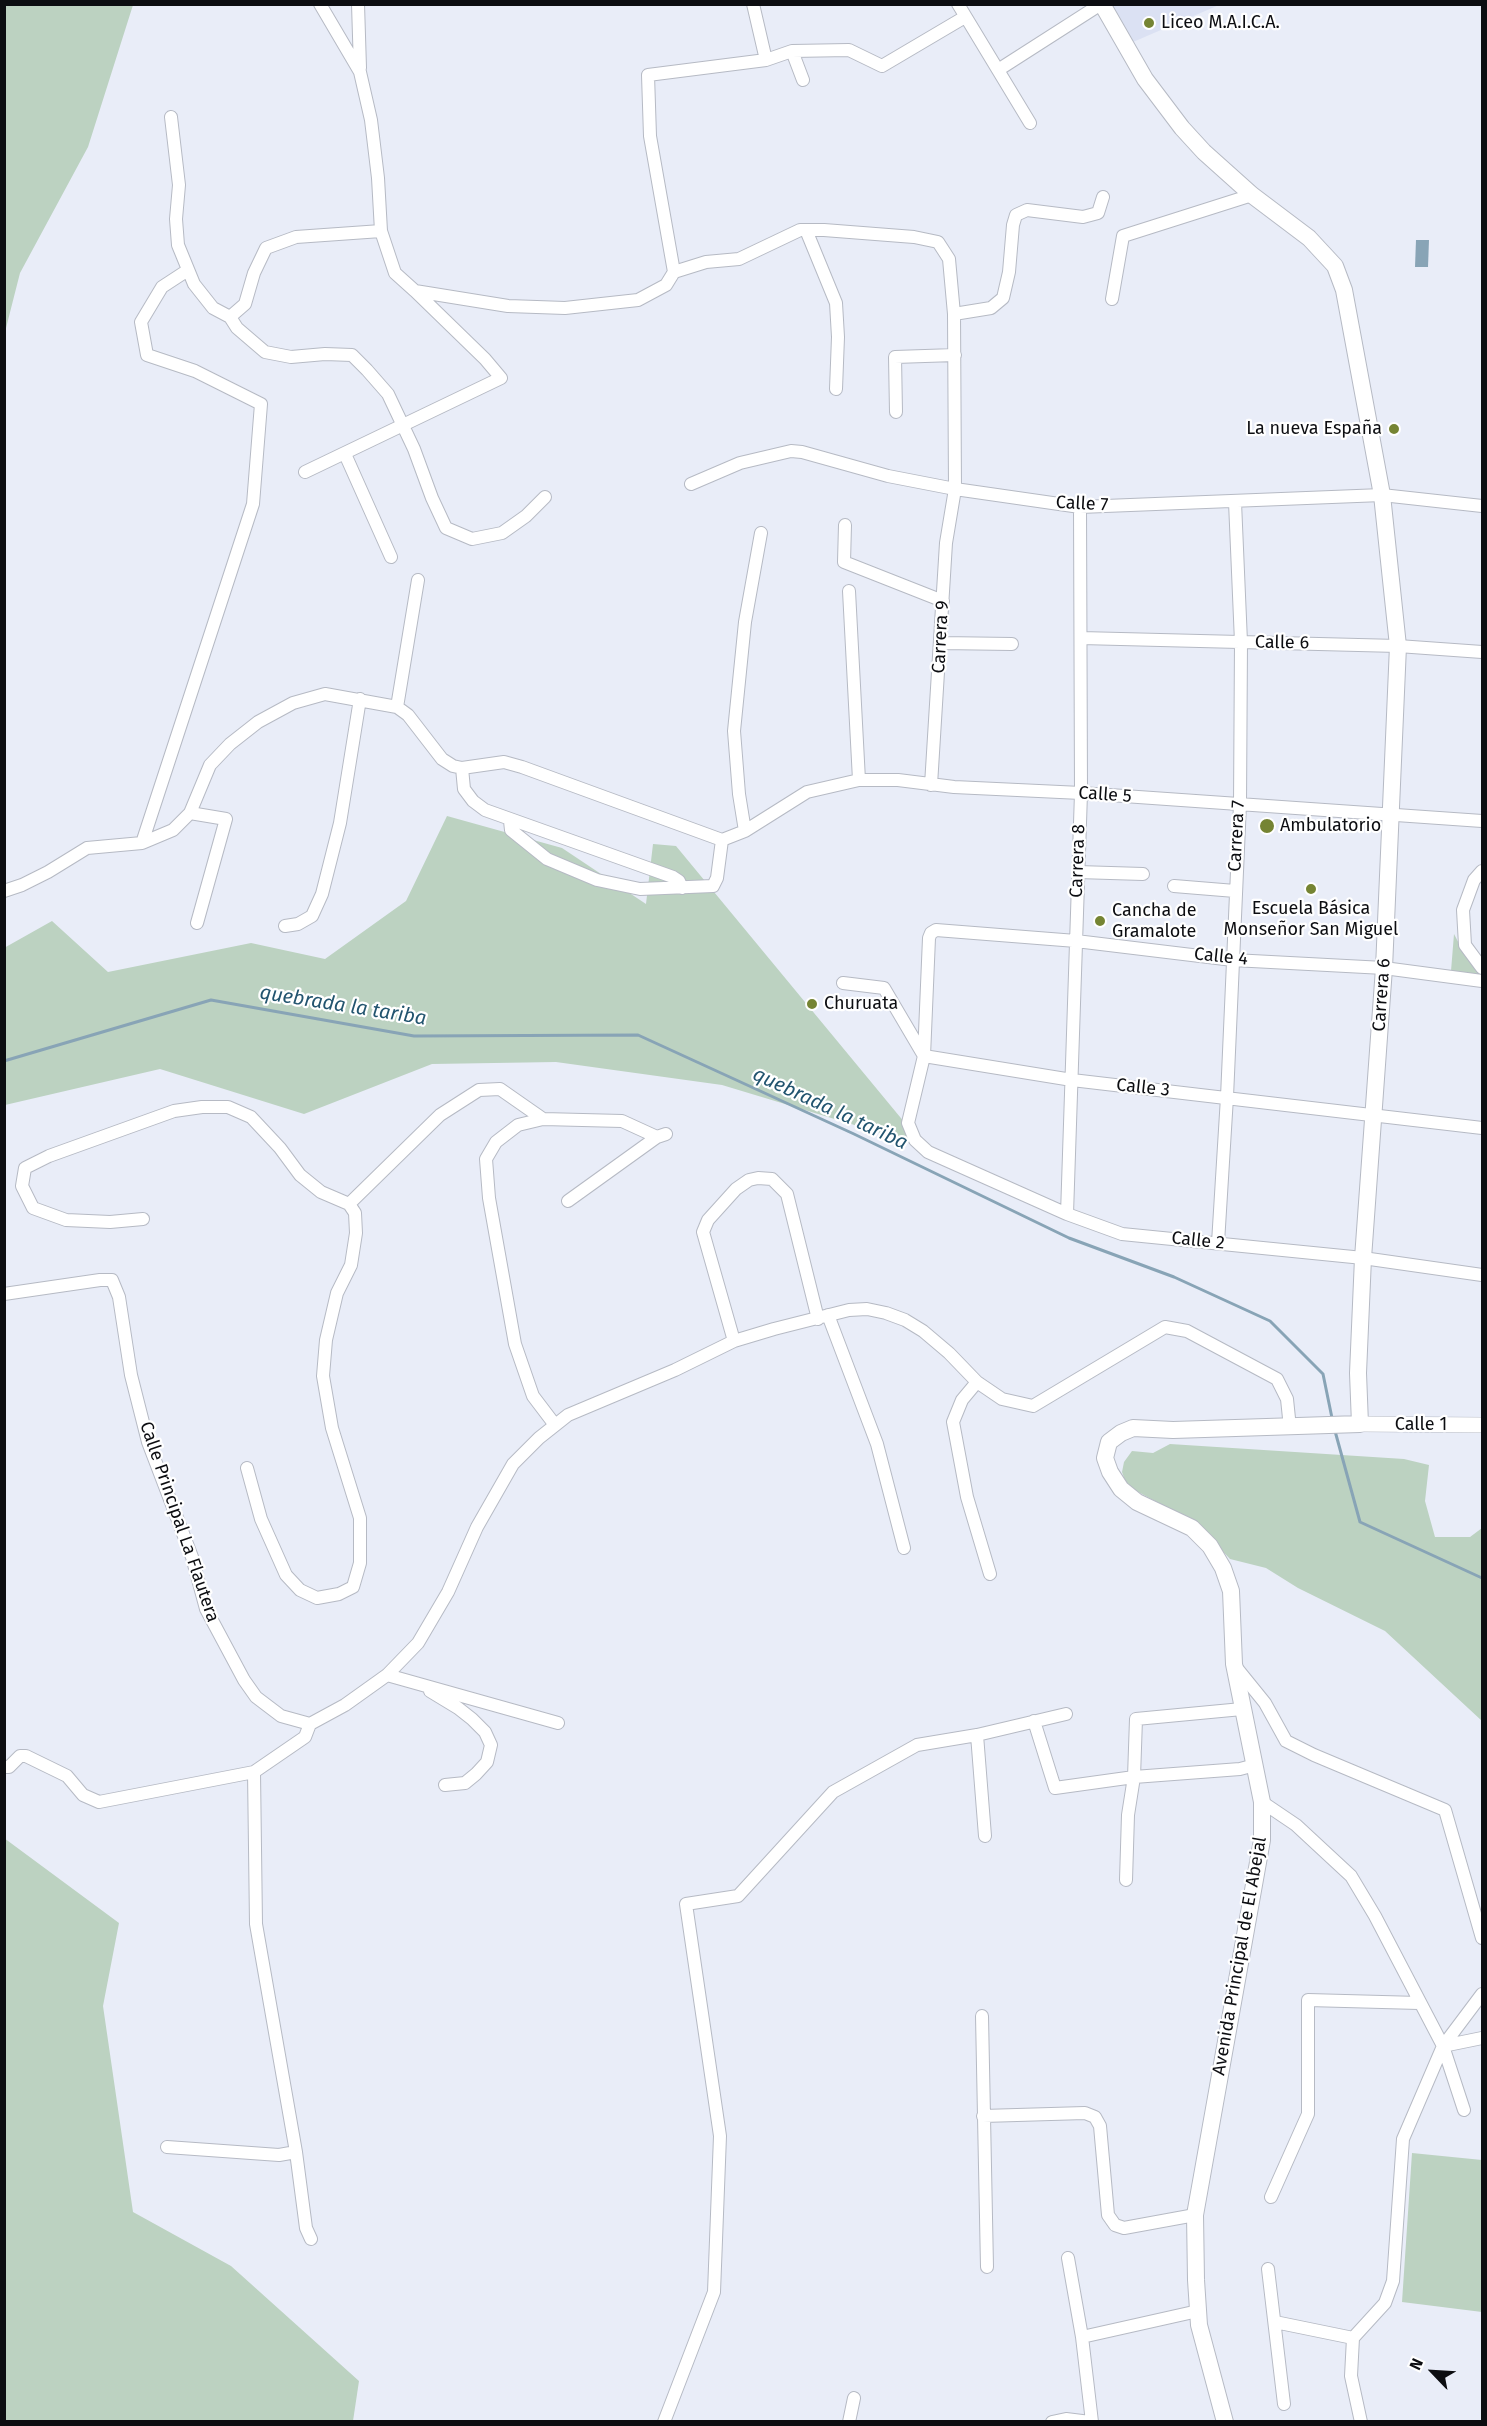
<!DOCTYPE html>
<html>
<head>
<meta charset="utf-8">
<style>
	body { margin:0 }
	#map { position:relative; width:1487px; height:2426px; overflow:hidden; background:#e9edf8; font-family:"Fira Sans",sans-serif }
	canvas { display:block }
	.frame { position:absolute; inset:0; border:6px solid #0c0d11; pointer-events:none }
	.north { position:absolute; left:1403px; top:2342px; width:60px; height:60px; -webkit-text-stroke:4px #fff; paint-order:stroke; rotate:295deg; font-size:16px; font-weight:700; line-height:24px; text-align:center; color:#0c0d11 }
	.north::after { content:''; display:block; margin:auto; width:21px; height:27px; background:#0c0d11; clip-path:polygon(50% 0,100% 100%,50% 72%,0 100%) }
</style>
</head>
<body>
<div id="map">
<canvas width="1487" height="2426"></canvas>
<div class="frame"></div>
<div class="north">N</div>
</div>
<script>
const ctx = document.querySelector('canvas').getContext('2d');
ctx.lineJoin = 'round';
function fill(path, color) { ctx.fillStyle = color; ctx.fill(path, 'evenodd'); }
const shape = rows => new Path2D(rows.map(r => 'M' + r).join(''));
function trace(path, color, width, dash) { ctx.strokeStyle = color; ctx.lineWidth = width; ctx.lineCap = dash ? 'butt' : 'round'; ctx.setLineDash(dash || []); ctx.stroke(path); }
function label(font, color, halo, rows, align = 'center') {
  ctx.font = font + ' "Fira Sans",sans-serif'; ctx.lineWidth = 4.5; ctx.setLineDash([]); ctx.textBaseline = 'middle'; ctx.strokeStyle = halo; ctx.fillStyle = color; for (const [text, x, y, turn = 0] of rows) {
    ctx.save(); ctx.translate(x, y); ctx.rotate((+turn || 0) * Math.PI / 180); ctx.textAlign = isNaN(turn) ? turn : align; if (halo) ctx.strokeText(text, 0, 0); ctx.fillText(text, 0, 0); ctx.restore();
  }
}
fill(shape([
	[1111,5,1219,5,1133,42]
]), '#dbe1f3');
fill(shape([
	[5,4,133,5,88,147,20,273,5,332],
	[447,816,562,848,646,904,653,844,676,846,924,1146,722,1085,556,1062,432,1064,304,1114,160,1069,5,1105,4,948,52,921,108,972,251,943,325,959,406,901],
	[1454,934,1466,957,1482,976,1451,971],
	[1170,1444,1404,1459,1429,1465,1425,1501,1435,1537,1470,1537,1482,1528,1482,1721,1385,1631,1298,1588,1266,1568,1230,1559,1196,1523,1127,1486,1122,1472,1124,1462,1132,1451,1153,1453],
	[4,1838,119,1923,103,2006,133,2212,231,2266,359,2381,353,2421,5,2421],
	[1412,2153,1482,2160,1482,2312,1402,2302]
]), '#bcd2c1');
fill(shape([
	[1416,240,1429,240,1428,267,1415,267]
]), '#88a4b6');
trace(shape([
	[4,1061,211,1000,414,1036,638,1035,854,1134,1069,1238,1174,1277,1270,1321,1323,1374,1332,1418],
	[1335,1431,1360,1522,1482,1578]
]), '#88a4b6', 3);
const minor = shape([
	[320,4,360,72,371,120,378,178,381,231,395,273,415,291,508,306,565,308,638,300,666,285,674,272,706,262,739,259,800,230,824,230,914,237,938,242,949,259,954,314,955,489,946,543,931,785],
	[358,4,360,68],
	[753,4,766,60],
	[958,4,1030,123],
	[792,51,803,80],
	[998,70,1101,4],
	[171,117,179,185,176,219,178,245,194,284,213,308,230,317,245,304,254,273,266,248,296,237,381,231],
	[806,230,836,303,838,337,836,389],
	[674,272,650,136,648,75,766,60,792,51,849,50,882,66,965,17],
	[1112,299,1123,236,1252,195],
	[954,314,991,308,1003,298,1009,272,1013,225,1016,215,1027,210,1083,217,1098,213,1103,197],
	[230,317,237,328,265,352,291,357,325,354,352,355,367,370,388,394,414,449,432,498,446,528,472,539,502,533,526,516,545,497],
	[896,412,895,357,955,355],
	[345,454,391,557],
	[305,472,501,378,485,359,415,291],
	[691,484,740,463,791,451,802,452,888,476,955,489,1080,507,1382,495,1482,506],
	[845,525,844,562,943,601],
	[849,591,859,780],
	[1081,638,1398,646,1482,652],
	[941,643,1012,644],
	[397,707,418,580],
	[462,768,464,789,473,801,485,810,673,877,679,881,682,888],
	[190,813,226,819,197,923],
	[510,821,511,830,547,859,597,880,640,889,713,886,717,878,722,840],
	[745,831,739,794,734,731,745,622,761,533],
	[142,843,253,504,261,404,195,371,147,355,141,322,162,287,188,270],
	[1482,871,1474,880,1463,910,1465,945,1482,968],
	[1078,872,1143,874],
	[1174,886,1235,891],
	[4,891,22,885,48,872,87,848,142,843,173,830,190,813,210,765,230,744,258,722,293,703,325,694,397,707,408,715,442,759,453,766,462,768,504,762,522,767,722,840,745,831,807,792,859,780,898,780,954,787,1081,793,1482,821],
	[285,926,298,924,312,916,322,894,340,823,360,699],
	[1482,981,1384,968,1233,960,1076,941,936,930,931,933,929,938,924,1056,908,1123,915,1140,928,1152,1067,1214,1122,1234,1363,1258,1482,1275],
	[843,983,884,988,924,1056,1072,1080,1482,1128],
	[543,1119,518,1125,496,1142,486,1159,489,1198,515,1344,533,1396,555,1425],
	[568,1201,657,1137],
	[1067,1214,1081,793,1080,507],
	[143,1219,110,1222,66,1220,33,1208,22,1186,25,1168,49,1156,174,1111,202,1107,228,1107,251,1117,280,1148,300,1175,321,1192,349,1204],
	[1218,1243,1227,1097,1240,804,1241,642,1235,502],
	[4,1294,100,1280,112,1280,119,1297,131,1375,148,1442,192,1557,206,1609,244,1680,256,1697,281,1716,310,1724,345,1705,387,1675,418,1643,448,1592,477,1527,513,1464,539,1438,568,1415,675,1370,734,1341,774,1329,849,1310,867,1309,886,1313,905,1320,923,1331,949,1353,977,1382,1002,1399,1033,1406,1165,1327,1187,1331,1277,1379,1287,1399,1290,1428],
	[828,1315,877,1444,904,1548],
	[734,1341,703,1232,708,1220,736,1189,749,1180,758,1178,772,1179,787,1194,818,1319],
	[977,1382,962,1400,953,1422,967,1497,990,1574],
	[247,1468,261,1519,286,1575,300,1590,317,1598,339,1594,353,1587,360,1563,360,1518,332,1428,323,1376,326,1340,337,1293,351,1265,356,1233,355,1213,349,1204,440,1115,479,1090,500,1089,543,1119,622,1121,657,1137,666,1134],
	[1235,1666,1265,1703,1286,1741,1314,1755,1445,1810,1482,1938],
	[387,1675,558,1723],
	[430,1691,458,1708,472,1719,485,1732,491,1745,487,1762,476,1774,465,1783,445,1785],
	[1034,1721,1055,1788,1134,1777,1240,1769,1255,1765],
	[977,1735,985,1836],
	[4,1767,9,1767,20,1756,26,1756,67,1776,83,1795,99,1802,254,1772,305,1737,310,1724],
	[254,1772,256,1924,296,2152,306,2228,311,2239],
	[1262,1802,1296,1825,1351,1876,1375,1916,1443,2046,1464,2110],
	[1126,1880,1128,1815,1134,1777,1136,1719,1242,1709],
	[982,2016,987,2267],
	[1443,2046,1482,2038],
	[983,2116,1085,2113,1095,2117,1100,2126,1108,2215,1115,2225,1124,2228,1195,2215],
	[167,2147,279,2155,296,2152],
	[1271,2197,1308,2114,1308,2000,1419,2003],
	[1068,2258,1082,2337,1092,2422],
	[1268,2269,1284,2404],
	[1275,2322,1353,2338],
	[1082,2337,1198,2311],
	[664,2422,714,2292,720,2136,686,1904,738,1896,833,1792,917,1745,977,1735,1066,1714],
	[849,2422,854,2398],
	[1052,2422,1066,2419,1090,2422],
	[1361,2422,1351,2376,1353,2338,1385,2303,1393,2281,1403,2139,1443,2046,1482,1994]
]);
const tertiary = shape([
	[1360,1424,1482,1425]
]);
const secondary = shape([
	[1102,4,1145,79,1182,128,1204,152,1252,195,1309,238,1335,266,1344,290,1382,495,1398,646,1384,968,1363,1258,1358,1373,1360,1424,1173,1430,1133,1428,1121,1433,1109,1442,1105,1458,1110,1472,1121,1489,1137,1502,1192,1528,1210,1546,1223,1568,1231,1591,1234,1664,1262,1802,1262,1840,1195,2215,1196,2280,1199,2325,1225,2422]
]);
trace(minor, '#b6bac4', 14);
trace(tertiary, '#b6bac4', 16);
trace(secondary, '#b6bac4', 18);
trace(minor, '#fff', 12);
trace(tertiary, '#fff', 15);
trace(secondary, '#fff', 16);
for (const [x, y, r, color] of [
	[1149,23,6,"#758433"],
	[1394,429,6,"#758433"],
	[1267,826,8,"#758433"],
	[1311,889,6,"#758433"],
	[1100,921,6,"#758433"],
	[812,1004,6,"#758433"]
]) { const dot = new Path2D(); dot.arc(x, y, r, 0, 2 * Math.PI); ctx.fillStyle = color; ctx.fill(dot); trace(dot, '#fff', 2); }
label('18px', '#0c0d11', '#fff', [
	["Liceo M.A.I.C.A.",1161,23],
	["La nueva España",1382,429,"right"],
	["Ambulatorio",1280,826],
	["Escuela Básica",1311,909,"center"],
	["Monseñor San Miguel",1311,930,"center"],
	["Cancha de",1112,911],
	["Gramalote",1112,932],
	["Churuata",824,1004]
], 'left');
label('18px', '#0c0d11', '#fff', [
	["Calle 7",1082,504,3],
	["Carrera 9",941,637,-87],
	["Calle 6",1282,643,1],
	["Calle 5",1105,795,4],
	["Carrera 7",1237,836,-87],
	["Carrera 8",1078,861,-88],
	["Calle 4",1221,957,6],
	["Carrera 6",1382,995,-86],
	["Calle 3",1143,1088,6],
	["Calle 2",1198,1241,6],
	["Calle 1",1421,1425],
	["Calle Principal La Flautera",179,1522,71],
	["Avenida Principal de El Abejal",1240,1956,-80]
]);
label('italic 20px', '#22546f', '#fff', [
	["quebrada la tariba",343,1006,9],
	["quebrada la tariba",830,1109,25]
]);
</script>
</body>
</html>
